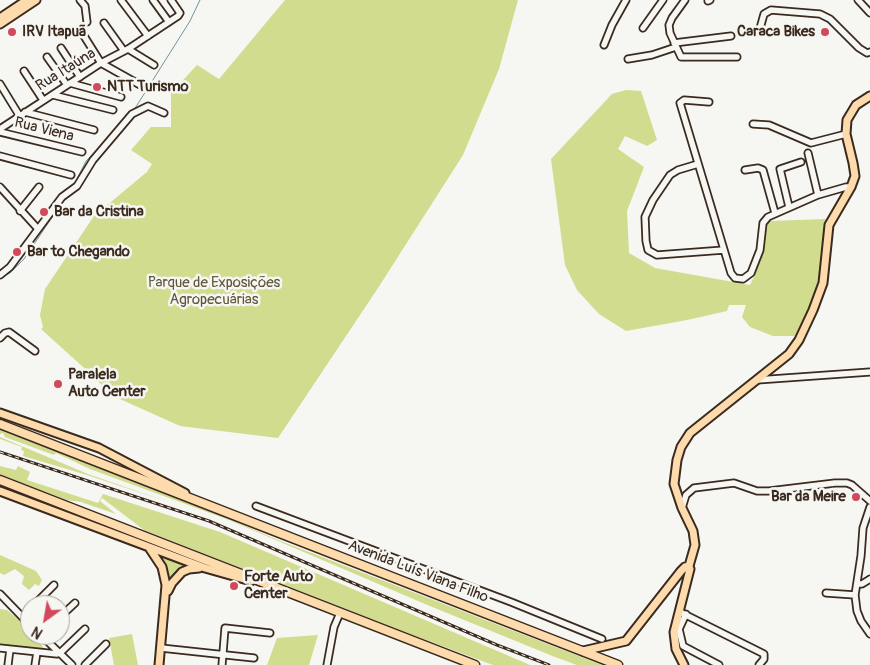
<!DOCTYPE html>
<html>
<head>
<meta charset="utf-8">
<style>
	body { margin:0 }
	#map { position:relative; width:870px; height:665px; overflow:hidden; background:#f6f6f2; font-family:Pangolin,sans-serif }
	canvas { display:block }
	.north { position:absolute; left:20px; top:595px; width:50px; height:50px; box-sizing:border-box; background:#f6f6f2; border:1px solid #aba49d; border-radius:50%; rotate:212deg; font-size:14px; font-weight:700; line-height:20px; text-align:center; color:#3b2a1e }
	.north::after { content:''; display:block; margin:auto; width:18px; height:22px; background:#d1495b; clip-path:polygon(50% 0,100% 100%,50% 72%,0 100%) }
</style>
</head>
<body>
<div id="map">
<canvas width="870" height="665"></canvas>
<div class="north">N</div>
</div>
<script>
const ctx = document.querySelector('canvas').getContext('2d');
ctx.lineJoin = 'round';
function fill(path, color) { ctx.fillStyle = color; ctx.fill(path, 'evenodd'); }
const shape = rows => new Path2D(rows.map(r => 'M' + r).join(''));
function trace(path, color, width, dash) { ctx.strokeStyle = color; ctx.lineWidth = width; ctx.lineCap = dash ? 'butt' : 'round'; ctx.setLineDash(dash || []); ctx.stroke(path); }
function label(font, color, halo, rows, align = 'center') {
  ctx.font = font + ' Pangolin,sans-serif'; ctx.lineWidth = 5; ctx.setLineDash([]); ctx.textBaseline = 'middle'; ctx.strokeStyle = halo; ctx.fillStyle = color; for (const [text, x, y, turn = 0] of rows) {
    ctx.save(); ctx.translate(x, y); ctx.rotate((+turn || 0) * Math.PI / 180); ctx.textAlign = isNaN(turn) ? turn : align; if (halo) ctx.strokeText(text, 0, 0); ctx.fillText(text, 0, 0); ctx.restore();
  }
}
fill(shape([
	[285,0,518,0,499,69,463,155,378,288,278,438,180,426,111,395,94,377,41,329,43,327,40,315,45,289,94,216,147,172,152,164,131,150,151,127,171,127,171,93,197,65,219,79],
	[626,90,641,91,657,140,647,146,625,136,618,149,644,167,627,211,629,253,655,268,750,285,758,268,763,252,766,226,769,221,826,219,819,279,809,309,797,336,773,336,750,327,742,317,746,305,729,305,727,311,687,320,626,331,599,314,577,290,565,265,551,159,612,94],
	[0,430,194,504,278,540,602,665,577,665,555,657,425,604,229,520,90,469,56,453,54,455,5,437,3,433,0,434],
	[0,437,88,474,168,502,87,475,23,456,24,451,21,450,22,447,0,439],
	[0,466,16,470,18,466,30,472,27,480,98,503,103,494,220,532,530,665,493,665,402,631,144,530,102,498,100,501,116,514,81,502,67,500,0,475],
	[156,552,189,565,180,568,168,581],
	[0,555,36,571,42,580,39,586,35,584,29,590,22,584,24,576,15,569,4,575,0,573],
	[0,609,7,610,21,622,30,631,30,635,34,635,46,651,0,645],
	[132,634,138,665,114,665,109,638],
	[318,635,309,665,267,665,277,638]
]), '#d1dc8f');
trace(shape([
	[134,110,190,21,200,0],
	[74,185,86,161,103,144],
	[0,278,10,273,24,259,65,198]
]), '#7194a0', 1);
const minor = shape([
	[80,0,85,6,87,22],
	[121,0,148,36],
	[153,0,169,22],
	[685,0,672,18,669,25,670,33,681,57,737,57],
	[858,0,870,13],
	[708,1,710,0],
	[104,23,124,51],
	[643,28,663,0],
	[759,32,764,14,771,10,820,14,830,19,859,48,867,53,870,52],
	[84,36,101,63,142,86],
	[674,43,731,36],
	[604,45,612,25,626,0],
	[61,48,80,77],
	[128,49,154,65],
	[47,57,67,85],
	[628,59,652,55,676,47],
	[24,71,43,100],
	[70,83,121,97],
	[0,84,19,115],
	[53,95,113,110],
	[709,102,684,100,680,103,731,273,735,278,743,279,751,273,760,250,763,223,768,217,818,195,846,187,851,187],
	[25,112,94,130],
	[753,124,769,125,811,143,846,134],
	[0,129,101,63,128,49,178,16,180,13,171,0],
	[0,132,82,152],
	[808,153,818,195],
	[0,156,71,175],
	[698,164,678,170,670,175,653,200,645,217,646,241,648,250,657,255,724,250],
	[745,170,758,168,763,170,775,213],
	[0,187,38,229],
	[789,207,780,169,801,162],
	[20,211,39,187],
	[0,275,10,267,62,197,77,186,93,160,132,114,148,106,164,113],
	[0,338,5,333,9,332,35,351],
	[757,380,870,372],
	[256,506,511,602,602,639],
	[870,507,863,528,861,556,855,595,857,611,861,621,870,634],
	[682,508,686,495,694,488,734,483,757,491,769,491,835,483,847,483,852,485,870,501],
	[857,584,862,584,870,579],
	[826,593,855,595],
	[0,594,30,625],
	[34,605,54,585],
	[680,612,764,654,764,659,759,665],
	[686,614,679,629,683,646,719,665],
	[22,617,30,609],
	[60,617,75,603],
	[41,635,72,665],
	[0,648,57,654,60,653,85,629],
	[161,648,254,658],
	[8,665,10,649],
	[35,665,37,652],
	[85,665,106,644],
	[222,665,225,628,270,633],
	[327,665,334,627,340,613]
]);
const major = shape([
	[0,18,27,0],
	[0,24,36,0],
	[0,413,99,448,185,493],
	[0,491,205,568,251,581],
	[150,549,162,567,166,585,159,665],
	[168,591,172,583,182,572,189,569,199,568],
	[583,651,626,641,681,571,685,567,689,566],
	[684,665,676,649,674,632,690,569,689,566,695,545,693,531,682,508,674,484,677,460,681,447,690,433,789,354,799,340,813,310,823,283,829,225,851,187,855,176,853,163,846,134,847,120,856,105,870,96]
]);
const highway = shape([
	[0,424,618,665],
	[0,480,475,665]
]);
trace(minor, '#3b2a1e', 9);
trace(major, '#3b2a1e', 11);
trace(highway, '#3b2a1e', 11);
trace(minor, '#f6f6f2', 5.5);
trace(major, '#fedbac', 7);
trace(highway, '#fedbac', 8);
const rail = shape([
	[0,452,209,521,497,645,549,665]
]);
trace(rail, '#3b2a1e', 3);
trace(rail, '#f6f6f2', 1, [4]);
for (const [x, y, r, color] of [
	[12,32,5,"#d1495b"],
	[825,32,5,"#d1495b"],
	[97,87,5,"#d1495b"],
	[44,212,5,"#d1495b"],
	[17,252,5,"#d1495b"],
	[58,384,5,"#d1495b"],
	[856,497,5,"#d1495b"],
	[234,586,5,"#d1495b"]
]) { const dot = new Path2D(); dot.arc(x, y, r, 0, 2 * Math.PI); ctx.fillStyle = color; ctx.fill(dot); trace(dot, '#f6f6f2', 2); }
label('bold 15px', '#3b2a1e', '#f6f6f2', [
	["IRV Itapuã",22,32],
	["Caraca Bikes",815,32,"right"],
	["NTT Turismo",107,87],
	["Bar da Cristina",54,212],
	["Bar to Chegando",27,252],
	["Paralela",68,375],
	["Auto Center",68,392],
	["Bar da Meire",846,497,"right"],
	["Forte Auto",244,577],
	["Center",244,594]
], 'left');
label('15px', '#3b2a1e', '#f6f6f2', [
	["Rua Itaúna",66,70,-32],
	["Rua Viena",44,130,14],
	["Avenida Luís Viana Filho",418,572,21]
]);
label('15px', '#60563a', '#f6f6f2', [
	["Parque de Exposições",214,283],
	["Agropecuárias",214,300]
]);
</script>
</body>
</html>
